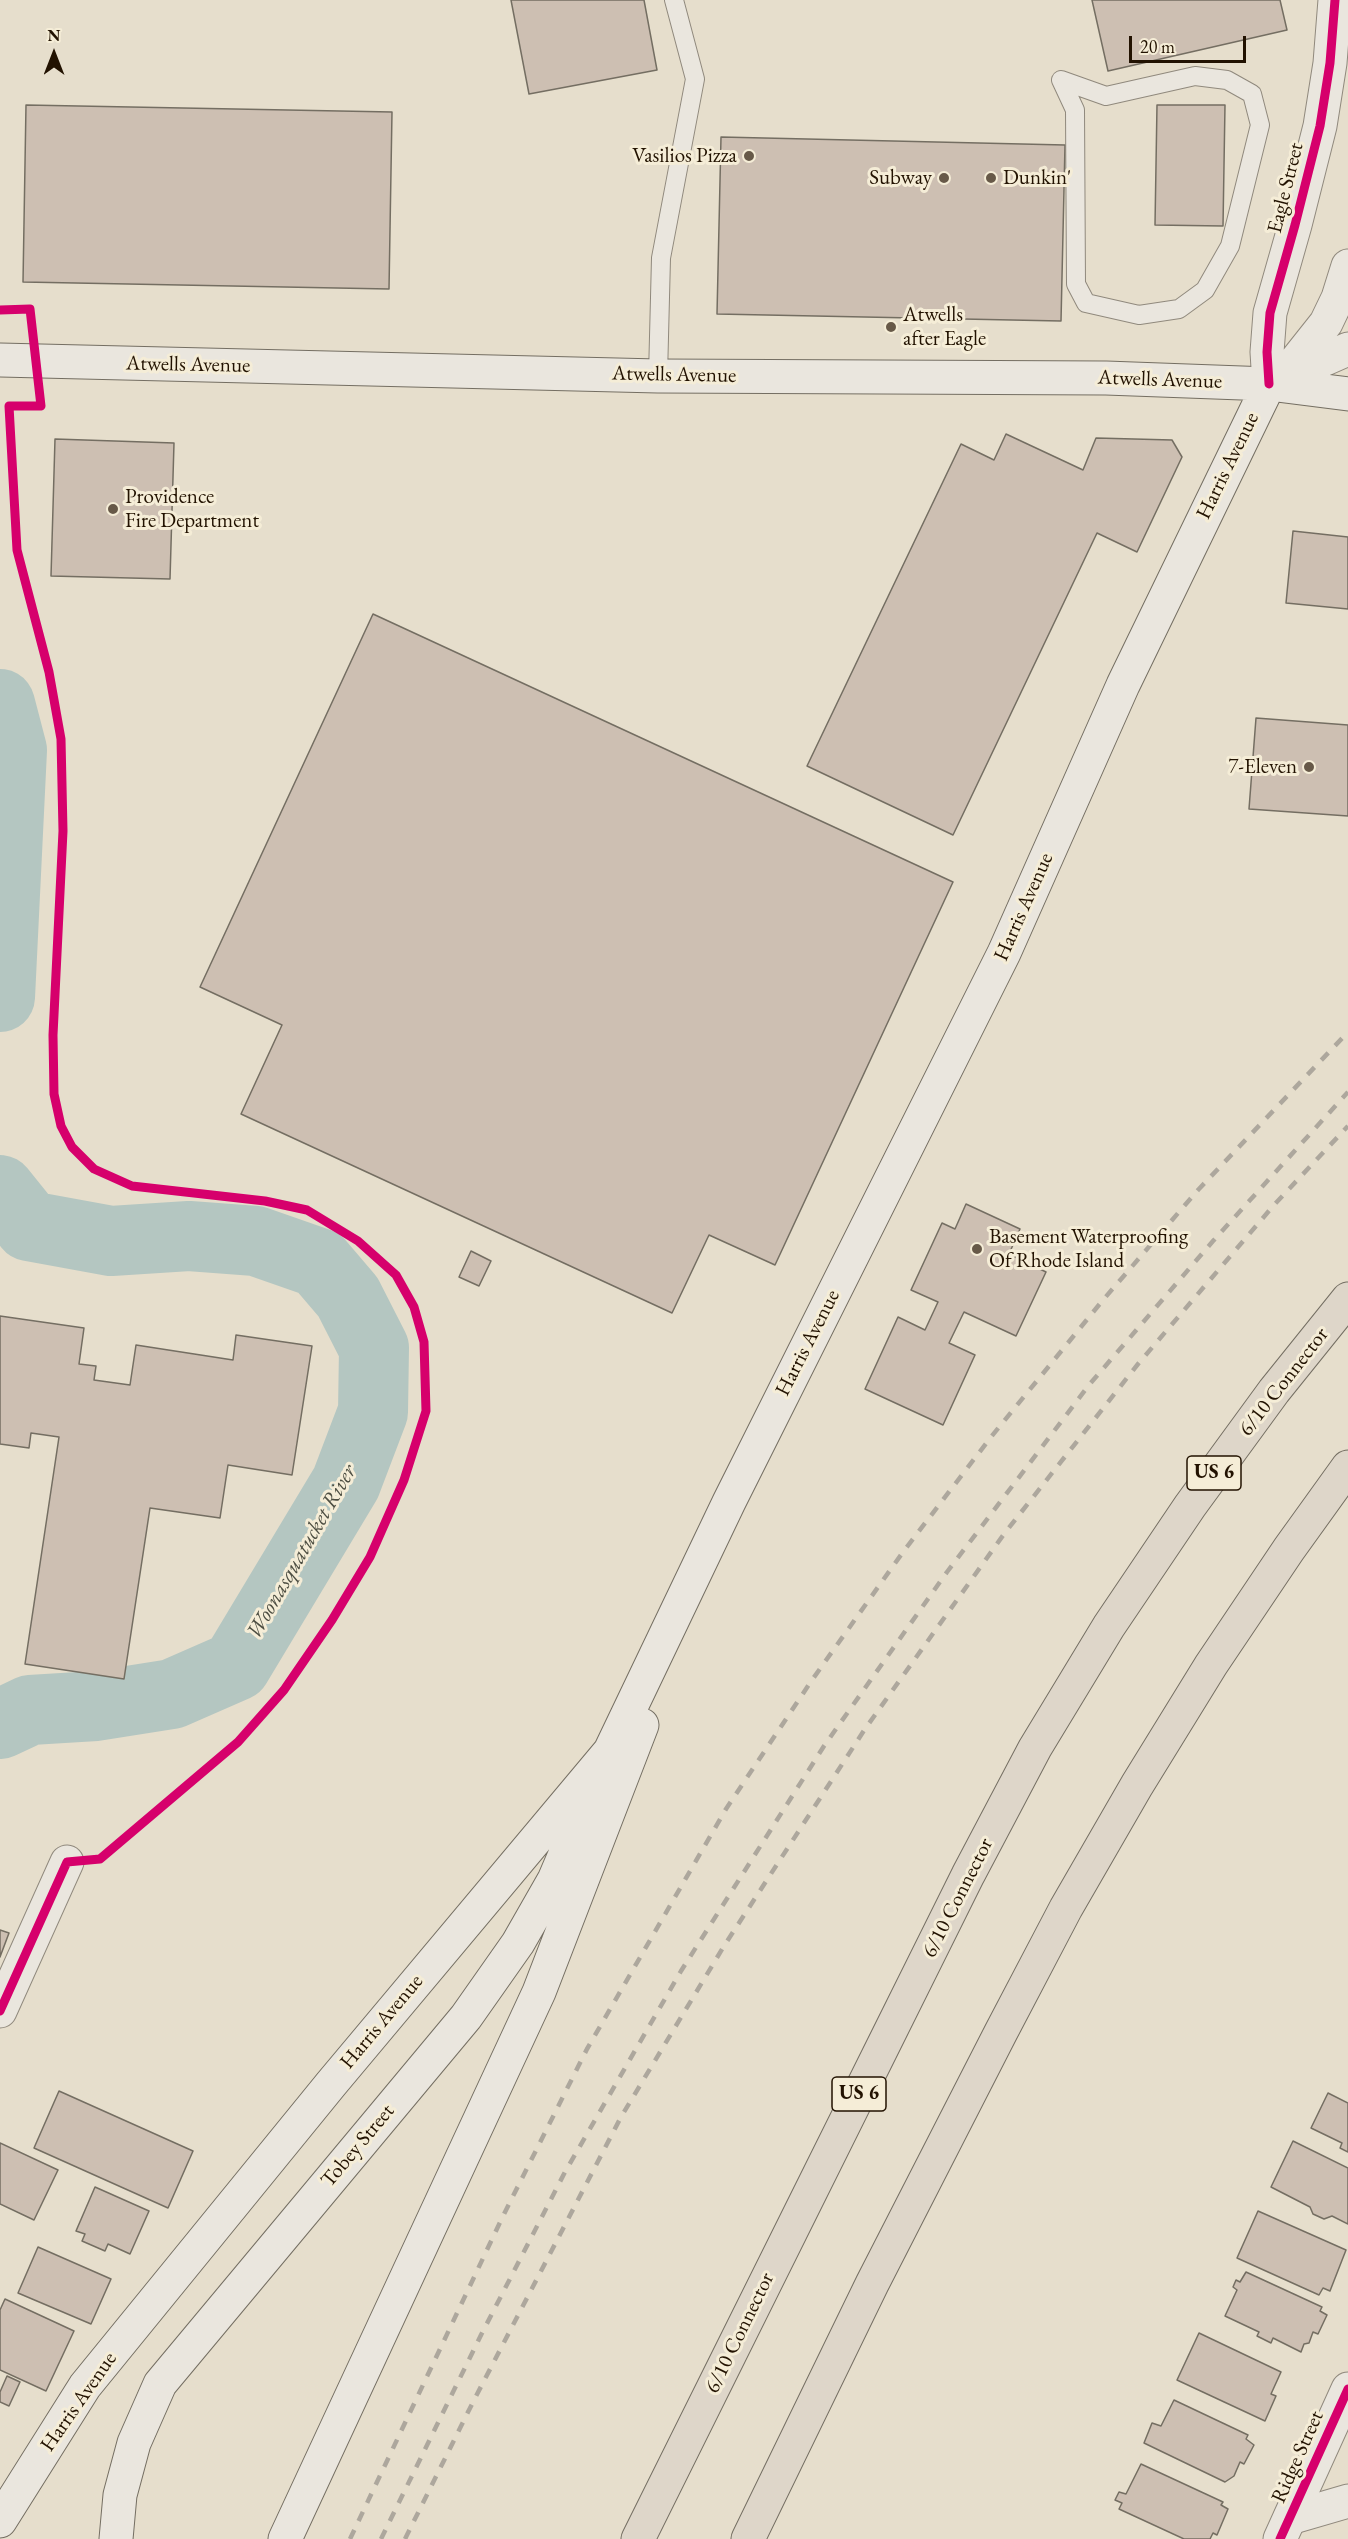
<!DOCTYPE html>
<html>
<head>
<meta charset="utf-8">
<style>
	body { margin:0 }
	#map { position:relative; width:1348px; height:2539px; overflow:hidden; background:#e6decc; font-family:"EB Garamond",serif }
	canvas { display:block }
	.north { position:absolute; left:24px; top:24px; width:60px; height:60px; -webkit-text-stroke:4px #f5edd7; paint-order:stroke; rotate:0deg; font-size:16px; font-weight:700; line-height:24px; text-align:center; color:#221201 }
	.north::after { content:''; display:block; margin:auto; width:21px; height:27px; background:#221201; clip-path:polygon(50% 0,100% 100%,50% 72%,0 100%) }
	.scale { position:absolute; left:1129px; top:36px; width:117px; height:27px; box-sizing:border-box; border:3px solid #221201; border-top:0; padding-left:8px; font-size:18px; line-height:21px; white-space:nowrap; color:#221201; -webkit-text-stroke:4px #f5edd7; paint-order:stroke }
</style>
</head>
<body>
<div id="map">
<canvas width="1348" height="2539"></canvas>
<div class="north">N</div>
<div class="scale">20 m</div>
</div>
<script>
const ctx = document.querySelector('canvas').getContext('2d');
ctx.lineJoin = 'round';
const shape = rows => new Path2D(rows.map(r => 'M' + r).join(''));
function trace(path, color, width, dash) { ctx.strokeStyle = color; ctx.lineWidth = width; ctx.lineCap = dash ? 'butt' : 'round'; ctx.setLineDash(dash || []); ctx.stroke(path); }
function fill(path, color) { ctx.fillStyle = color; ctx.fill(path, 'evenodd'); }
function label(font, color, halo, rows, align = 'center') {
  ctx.font = font + ' "EB Garamond",serif'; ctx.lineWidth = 6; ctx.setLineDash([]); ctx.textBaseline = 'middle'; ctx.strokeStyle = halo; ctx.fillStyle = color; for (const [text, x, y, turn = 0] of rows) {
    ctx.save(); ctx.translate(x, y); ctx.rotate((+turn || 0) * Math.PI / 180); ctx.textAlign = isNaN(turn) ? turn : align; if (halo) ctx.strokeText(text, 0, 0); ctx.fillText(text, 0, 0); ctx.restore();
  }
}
trace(shape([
	[0,704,12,750,0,997],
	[0,1190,29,1226,111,1241,189,1236,256,1241,319,1263,348,1297,374,1348,373,1412,346,1483,236,1666,172,1694,96,1706,30,1710,0,1724]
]), '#b4c6c1', 70);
const building = shape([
	[511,0,644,0,657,70,529,94,511,0],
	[1092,0,1280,0,1287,30,1108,71,1092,0],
	[26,105,392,112,389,289,23,282,26,105],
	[1157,105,1225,105,1223,226,1155,225,1157,105],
	[721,137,1065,145,1061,321,717,314,721,137],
	[1006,434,1083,470,1096,438,1172,440,1182,457,1137,552,1097,533,953,835,807,766,961,444,994,460,1006,434],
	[55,439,174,443,170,579,51,576,55,439],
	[1293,531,1348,537,1348,609,1286,603,1293,531],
	[373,614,953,882,775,1265,709,1235,672,1313,241,1114,282,1025,200,987,373,614],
	[1256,718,1348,725,1348,816,1249,809,1256,718],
	[966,1204,1020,1229,1009,1254,1046,1272,1016,1336,964,1312,949,1343,975,1355,943,1425,865,1389,898,1317,925,1330,938,1302,911,1290,942,1223,955,1229,966,1204],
	[471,1251,491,1261,479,1286,459,1277,471,1251],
	[0,1316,84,1328,79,1364,96,1366,94,1380,130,1385,136,1345,233,1360,236,1335,312,1346,292,1475,228,1465,220,1518,150,1508,124,1679,25,1664,59,1437,31,1433,29,1448,0,1444,0,1316],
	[0,1930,9,1933,0,1957,0,1930],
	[59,2091,193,2151,168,2208,34,2148,59,2091],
	[1328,2093,1348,2103,1348,2152,1340,2148,1342,2143,1311,2128,1328,2093],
	[1293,2141,1348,2168,1348,2224,1332,2216,1324,2219,1313,2214,1310,2207,1271,2187,1293,2141],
	[0,2143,58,2170,34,2220,0,2204,0,2143],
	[95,2187,149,2211,130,2254,108,2244,105,2251,82,2241,85,2234,76,2231,95,2187],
	[1258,2211,1346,2250,1330,2291,1323,2288,1319,2295,1237,2258,1258,2211],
	[38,2247,111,2279,91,2324,18,2293,38,2247],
	[1246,2272,1322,2307,1320,2311,1327,2315,1318,2334,1313,2332,1309,2343,1304,2344,1301,2352,1273,2338,1271,2343,1257,2336,1259,2332,1225,2316,1237,2290,1233,2287,1236,2280,1240,2282,1246,2272],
	[5,2299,74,2331,46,2391,0,2370,0,2310,5,2299],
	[1199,2333,1281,2372,1271,2394,1276,2396,1265,2421,1177,2380,1199,2333],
	[7,2376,20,2382,9,2406,0,2402,0,2392,7,2376],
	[1174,2400,1248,2435,1246,2439,1254,2445,1244,2464,1240,2462,1234,2476,1225,2482,1144,2443,1152,2423,1161,2426,1174,2400],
	[1141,2464,1223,2502,1221,2505,1228,2509,1217,2535,1213,2533,1210,2539,1184,2539,1119,2509,1122,2503,1115,2500,1119,2492,1126,2494,1141,2464]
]);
fill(building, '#cdbfb2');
trace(building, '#746e62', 1.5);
const service = shape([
	[1195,76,1227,80,1252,94,1260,125,1230,246,1205,290,1179,309,1139,315,1086,303,1076,284,1075,110,1061,80,1106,96,1195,76],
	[658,376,661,258,695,79,674,0]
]);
const minor = shape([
	[0,2011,67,1862],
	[1290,2518,1348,2501]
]);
const tertiary = shape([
	[1289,375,1348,349],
	[1269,384,1267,352,1270,313,1295,225,1320,126,1330,63,1335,0],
	[1269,384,1295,362,1326,323,1338,298,1348,266],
	[1280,2539,1348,2389]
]);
const secondary = shape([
	[0,360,658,376,1106,378,1269,384,1348,394],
	[0,2521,85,2386,331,2084,610,1751,729,1502,1004,953,1123,685,1269,384],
	[116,2539,120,2495,134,2443,160,2384,466,2017,518,1943,554,1880,595,1784],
	[285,2539,539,1992,642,1725]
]);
const motorway = shape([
	[638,2539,968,1875,1035,1748,1109,1626,1190,1506,1274,1391,1348,1299],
	[748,2539,872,2284,1001,2032,1066,1908,1137,1785,1211,1665,1289,1549,1348,1467]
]);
trace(service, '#90897d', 20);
trace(minor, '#90897d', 35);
trace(tertiary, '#90897d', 35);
trace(secondary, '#746e62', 35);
trace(motorway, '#746e62', 35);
trace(service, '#eae6de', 18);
trace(minor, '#eae6de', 33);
trace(tertiary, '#eae6de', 33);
trace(secondary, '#eae6de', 33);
trace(motorway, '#ded6c9', 33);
trace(shape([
	[350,2539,503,2216,587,2049,726,1809,812,1680,903,1552,991,1437,1103,1300,1198,1190,1348,1032],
	[381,2539,481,2335,565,2172,681,1971,824,1746,947,1572,1089,1385,1213,1241,1348,1092],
	[405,2539,474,2400,621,2117,724,1946,865,1729,1004,1534,1138,1364,1274,1205,1348,1126]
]), '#ada79d', 4.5, [10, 10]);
trace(shape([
	[0,310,30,309,41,406,9,406,17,550,49,672,61,739,63,831,53,1035,54,1094,61,1126,72,1147,94,1169,132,1186,265,1201,307,1210,358,1241,396,1275,414,1307,424,1342,426,1411,404,1480,370,1557,332,1620,284,1690,238,1742,100,1859,67,1862,0,2011],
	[1269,384,1267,352,1270,313,1295,225,1320,126,1330,63,1335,0],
	[1280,2539,1348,2389]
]), '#d6006c', 9);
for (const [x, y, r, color] of [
	[749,156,6,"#675948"],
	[944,178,6,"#675948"],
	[991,178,6,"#675948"],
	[891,327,6,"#675948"],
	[113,509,6,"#675948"],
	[1309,767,6,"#675948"],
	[977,1249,6,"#675948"]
]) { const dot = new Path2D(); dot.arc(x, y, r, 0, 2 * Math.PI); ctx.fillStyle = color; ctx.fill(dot); trace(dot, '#f5edd7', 2); }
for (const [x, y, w] of [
	[1214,1473,54],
	[859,2094,54]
]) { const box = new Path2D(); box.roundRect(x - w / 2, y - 17, w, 34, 4.5); ctx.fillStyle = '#f5edd7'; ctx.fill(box); trace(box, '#221201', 1.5); }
label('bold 20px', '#221201', null, [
	["US 6",1214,1473],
	["US 6",859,2094]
]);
label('21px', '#221201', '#f5edd7', [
	["Vasilios Pizza",737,156,"right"],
	["Subway",932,178,"right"],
	["Dunkin'",1003,178],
	["Atwells",903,315],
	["after Eagle",903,339],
	["Providence",125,497],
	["Fire Department",125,521],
	["7-Eleven",1297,767,"right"],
	["Basement Waterproofing",989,1237],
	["Of Rhode Island",989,1261]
], 'left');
label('21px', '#221201', '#f5edd7', [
	["Eagle Street",1286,188,-76],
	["Atwells Avenue",188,365,1],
	["Atwells Avenue",674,375,1],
	["Atwells Avenue",1160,380,2],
	["Harris Avenue",1228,466,-64],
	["Harris Avenue",1024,907,-66],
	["Harris Avenue",808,1343,-63],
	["6/10 Connector",1284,1382,-52],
	["6/10 Connector",958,1898,-63],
	["Harris Avenue",382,2022,-50],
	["Tobey Street",358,2146,-50],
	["6/10 Connector",740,2333,-64],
	["Harris Avenue",79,2402,-55],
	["Ridge Street",1298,2457,-66]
]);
label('italic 22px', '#4d4e42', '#f5edd7', [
	["Woonasquatucket River",302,1552,-60]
]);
</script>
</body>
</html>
